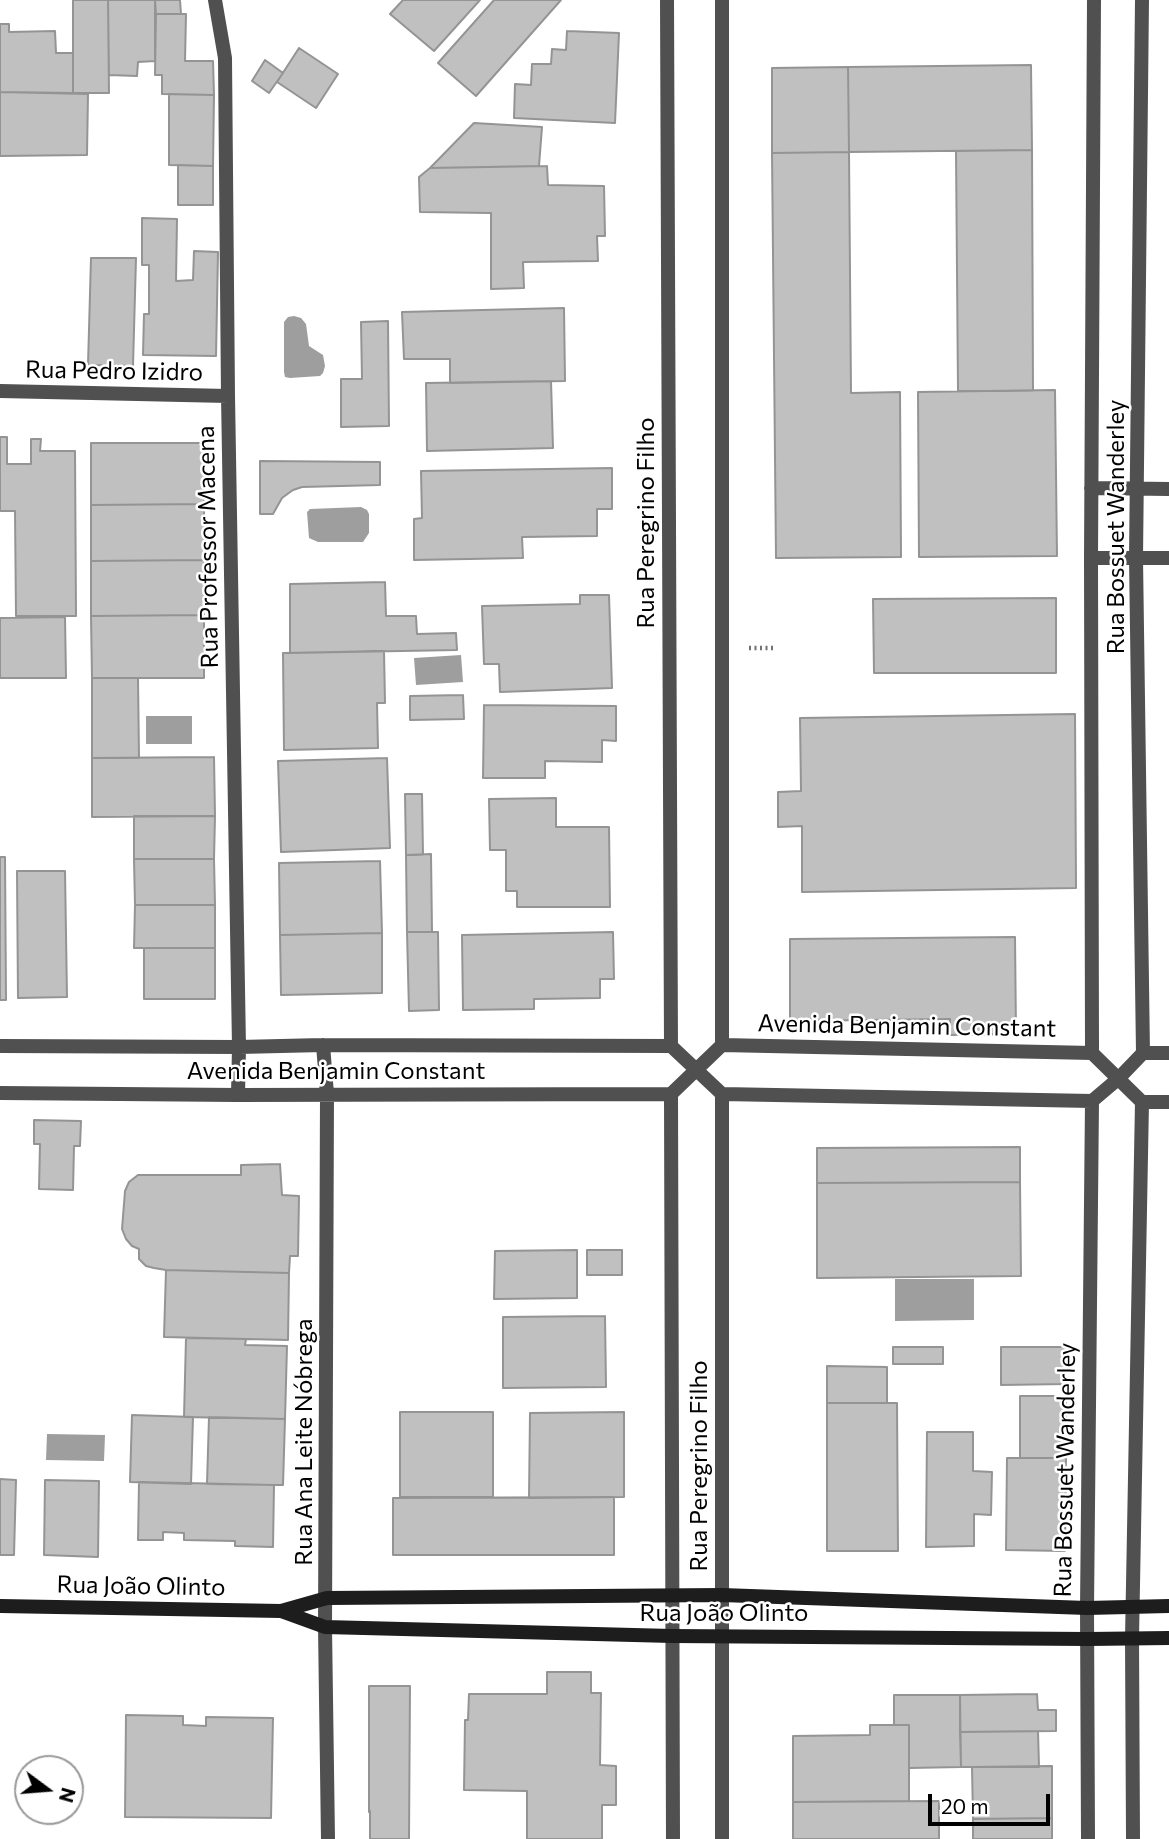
<!DOCTYPE html>
<html>
<head>
<meta charset="utf-8">
<style>
	body { margin:0 }
	#map { position:relative; width:1169px; height:1839px; overflow:hidden; background:#fff; font-family:Commissioner,sans-serif }
	canvas { display:block }
	.north { position:absolute; left:14px; top:1755px; width:70px; height:70px; box-sizing:border-box; background:#fff; border:2px solid #999; border-radius:50%; rotate:106deg; font-size:19px; font-weight:700; line-height:28px; text-align:center; color:#000 }
	.north::after { content:''; display:block; margin:auto; width:24px; height:32px; background:#000; clip-path:polygon(50% 0,100% 100%,50% 72%,0 100%) }
	.scale { position:absolute; left:928px; top:1794px; width:122px; height:32px; box-sizing:border-box; border:4px solid #000; border-top:0; padding-left:9px; font-size:21px; line-height:24px; white-space:nowrap; color:#000; -webkit-text-stroke:5px #fff; paint-order:stroke }
</style>
</head>
<body>
<div id="map">
<canvas width="1169" height="1839"></canvas>
<div class="north">N</div>
<div class="scale">20 m</div>
</div>
<script>
const ctx = document.querySelector('canvas').getContext('2d');
ctx.lineJoin = 'round';
function fill(path, color) { ctx.fillStyle = color; ctx.fill(path, 'evenodd'); }
const shape = rows => new Path2D(rows.map(r => 'M' + r).join(''));
function trace(path, color, width, dash) { ctx.strokeStyle = color; ctx.lineWidth = width; ctx.lineCap = dash ? 'butt' : 'round'; ctx.setLineDash(dash || []); ctx.stroke(path); }
function label(font, color, halo, rows, align = 'center') {
  ctx.font = font + ' Commissioner,sans-serif'; ctx.lineWidth = 5; ctx.setLineDash([]); ctx.textBaseline = 'middle'; ctx.strokeStyle = halo; ctx.fillStyle = color; for (const [text, x, y, turn = 0] of rows) {
    ctx.save(); ctx.translate(x, y); ctx.rotate((+turn || 0) * Math.PI / 180); ctx.textAlign = isNaN(turn) ? turn : align; if (halo) ctx.strokeText(text, 0, 0); ctx.fillText(text, 0, 0); ctx.restore();
  }
}
fill(shape([
	[294,316,301,318,306,324,309,346,323,355,325,366,323,373,320,376,290,378,285,377,284,372,284,322,288,317],
	[361,507,367,510,369,514,369,533,363,542,318,542,309,538,307,512,310,509],
	[461,655,463,682,416,685,414,658],
	[146,716,192,716,192,744,146,744],
	[895,1279,974,1279,974,1320,895,1321],
	[47,1434,105,1435,104,1461,46,1460]
]), '#9e9e9e');
const building = shape([
	[73,0,108,0,109,93,73,93,73,0],
	[108,0,155,0,155,61,138,62,137,76,109,75,108,0],
	[155,0,180,0,181,14,156,14,155,0],
	[403,0,480,0,434,51,390,14,403,0],
	[494,0,561,0,476,96,438,63,494,0],
	[156,14,186,14,185,61,213,61,214,95,162,94,162,75,155,75,156,14],
	[0,24,9,24,9,32,55,31,56,53,73,53,73,93,0,92,0,24],
	[567,31,619,33,615,123,514,118,515,84,531,85,532,64,551,64,552,49,566,50,567,31],
	[299,48,338,74,316,108,277,82,299,48],
	[265,60,283,73,269,93,252,81,265,60],
	[1031,65,1032,150,849,152,848,67,1031,65],
	[848,67,849,152,772,153,772,68,848,67],
	[0,92,88,94,87,155,0,156,0,92],
	[169,94,214,95,213,166,169,165,169,94],
	[474,123,542,127,539,166,430,168,474,123],
	[1032,150,1033,391,958,391,956,151,1032,150],
	[849,152,851,393,900,392,901,557,776,558,772,153,849,152],
	[178,165,213,166,213,205,178,205,178,165],
	[547,166,548,185,604,186,605,236,597,236,598,261,523,262,524,288,491,289,491,213,420,212,419,177,430,168,547,166],
	[142,218,177,219,176,281,193,280,194,251,218,252,216,356,143,355,144,314,149,314,149,265,142,265,142,218],
	[91,258,136,258,133,366,88,365,91,258],
	[564,308,565,381,450,383,450,359,404,359,402,312,564,308],
	[388,321,389,426,341,427,341,379,362,379,361,322,388,321],
	[551,381,553,448,427,451,426,383,551,381],
	[1055,390,1057,556,919,557,918,392,1055,390],
	[0,437,7,437,7,464,31,464,31,439,41,439,40,451,75,451,76,616,16,616,15,511,0,511,0,437],
	[91,443,204,443,204,504,91,505,91,443],
	[260,461,380,462,380,485,302,487,293,490,282,498,273,514,260,514,260,461],
	[612,468,612,509,597,509,597,536,522,537,523,558,414,560,414,519,422,518,421,471,612,468],
	[204,504,204,560,91,561,91,505,204,504],
	[204,560,204,615,91,616,91,561,204,560],
	[385,582,386,616,416,616,417,634,456,633,457,650,290,653,290,584,385,582],
	[580,595,609,595,612,688,500,692,499,664,484,664,482,606,580,604,580,595],
	[1056,598,1056,673,874,673,873,599,1056,598],
	[204,615,204,678,92,678,91,616,204,615],
	[65,617,66,678,0,678,0,618,65,617],
	[384,651,385,703,377,703,378,748,284,750,283,653,384,651],
	[92,678,138,678,139,758,92,758,92,678],
	[463,695,464,719,410,720,410,696,463,695],
	[484,705,616,706,616,741,602,740,602,762,545,761,545,778,483,778,484,705],
	[1075,714,1076,888,802,892,802,826,778,827,778,792,801,791,800,718,1075,714],
	[214,757,215,816,92,817,92,758,214,757],
	[387,758,390,848,281,852,278,761,387,758],
	[405,794,422,794,423,855,406,855,405,794],
	[556,798,556,827,609,827,610,907,517,907,517,891,506,891,506,850,490,850,489,799,556,798],
	[134,816,215,816,214,859,134,859,134,816],
	[431,854,432,932,407,932,406,855,431,854],
	[0,857,5,857,6,1000,0,1000,0,857],
	[134,859,214,859,215,905,135,905,134,859],
	[380,861,382,933,280,935,279,863,380,861],
	[17,871,65,871,67,997,18,998,17,871],
	[135,905,215,905,215,948,134,948,135,905],
	[407,932,438,932,439,1010,409,1011,407,932],
	[613,932,614,979,600,979,600,998,534,999,534,1009,463,1010,462,935,613,932],
	[382,933,382,993,281,995,280,935,382,933],
	[1015,937,1016,1034,950,1035,950,1019,790,1021,790,939,1015,937],
	[144,948,215,948,215,999,144,999,144,948],
	[34,1120,81,1121,80,1146,74,1146,73,1190,39,1189,40,1144,34,1144,34,1120],
	[1020,1147,1020,1182,817,1183,817,1148,1020,1147],
	[280,1164,282,1195,299,1196,298,1256,290,1256,289,1273,166,1270,154,1268,146,1266,139,1259,139,1249,132,1246,126,1239,122,1229,125,1191,129,1182,138,1175,241,1175,241,1165,280,1164],
	[1020,1182,1021,1276,817,1278,817,1183,1020,1182],
	[577,1250,577,1298,494,1299,495,1251,577,1250],
	[587,1250,622,1250,622,1275,587,1275,587,1250],
	[166,1270,289,1273,288,1340,164,1337,166,1270],
	[605,1316,606,1387,503,1388,503,1317,605,1316],
	[186,1338,246,1339,245,1345,287,1346,285,1419,184,1417,186,1338],
	[893,1347,943,1347,943,1364,893,1364,893,1347],
	[1001,1347,1066,1347,1066,1384,1001,1385,1001,1347],
	[827,1366,887,1367,887,1403,827,1403,827,1366],
	[1020,1396,1066,1396,1066,1458,1020,1458,1020,1396],
	[827,1403,897,1403,898,1551,827,1551,827,1403],
	[400,1412,493,1412,493,1497,400,1497,400,1412],
	[624,1412,624,1497,529,1498,530,1413,624,1412],
	[132,1415,193,1417,191,1484,130,1482,132,1415],
	[209,1417,285,1419,283,1485,207,1484,209,1417],
	[927,1432,973,1432,973,1471,992,1472,991,1515,974,1514,974,1546,926,1547,927,1432],
	[1007,1458,1066,1458,1065,1551,1006,1550,1007,1458],
	[0,1479,16,1480,14,1555,0,1555,0,1479],
	[45,1480,99,1481,98,1557,44,1555,45,1480],
	[139,1482,274,1485,273,1547,235,1546,235,1541,184,1540,184,1533,163,1532,163,1540,138,1540,139,1482],
	[614,1497,614,1555,393,1555,393,1498,614,1497],
	[547,1672,591,1672,591,1693,601,1693,600,1765,616,1766,616,1805,602,1805,602,1839,527,1839,527,1791,464,1790,465,1720,468,1720,469,1694,547,1694,547,1672],
	[369,1686,410,1686,409,1839,370,1839,370,1811,369,1812,369,1686],
	[1037,1694,1038,1710,1056,1710,1056,1731,960,1732,960,1695,1037,1694],
	[894,1695,960,1695,961,1767,909,1768,909,1725,894,1725,894,1695],
	[126,1715,183,1716,183,1725,206,1726,206,1717,273,1718,271,1818,125,1817,126,1715],
	[870,1725,909,1725,909,1801,793,1802,793,1736,870,1735,870,1725],
	[1038,1731,1039,1767,961,1767,960,1732,1038,1731],
	[1052,1766,1052,1818,973,1819,972,1767,1052,1766],
	[939,1801,939,1839,793,1839,793,1802,939,1801],
	[1052,1818,1052,1839,973,1839,973,1819,1052,1818]
]);
fill(building, '#c0c0c0');
trace(building, '#949494', 2);
trace(shape([
	[749,648,776,648]
]), '#727272', 4.5, [2, 3.5]);
trace(shape([
	[215,0,225,58,228,396,239,1047,238,1095],
	[667,0,671,1046],
	[1142,0,1136,558,1143,1053],
	[0,391,228,396],
	[1091,488,1169,489],
	[1091,558,1169,558],
	[323,1045,327,1094,325,1627,328,1839],
	[722,1045,722,0],
	[722,1045,1092,1053],
	[0,1046,239,1047,323,1045,671,1046],
	[671,1046,722,1094],
	[1092,1053,1091,558,1094,0],
	[1092,1053,1142,1102],
	[1143,1053,1169,1053],
	[0,1093,238,1095,671,1094],
	[671,1094,673,1839],
	[671,1094,722,1045],
	[722,1094,1092,1101],
	[1092,1101,1118,1079,1143,1053],
	[1142,1102,1169,1102],
	[722,1839,722,1094],
	[1088,1839,1087,1608,1092,1101],
	[1133,1839,1132,1638,1142,1102]
]), '#505050', 14);
trace(shape([
	[0,1606,281,1611,327,1598,722,1595,1087,1608,1169,1606],
	[281,1611,325,1627,672,1636,1088,1639,1169,1638]
]), '#1d1d1d', 14);
label('24px', '#000', '#fff', [
	["Rua Pedro Izidro",114,371,1],
	["Rua Peregrino Filho",646,523,-90],
	["Rua Bossuet Wanderley",1116,527,-90],
	["Rua Professor Macena",208,547,-91],
	["Avenida Benjamin Constant",907,1026,1],
	["Avenida Benjamin Constant",336,1071],
	["Rua Ana Leite Nóbrega",304,1442,-90],
	["Rua Peregrino Filho",699,1466,-90],
	["Rua Bossuet Wanderley",1065,1470,-89],
	["Rua João Olinto",141,1586,1],
	["Rua João Olinto",724,1613]
]);
</script>
</body>
</html>
